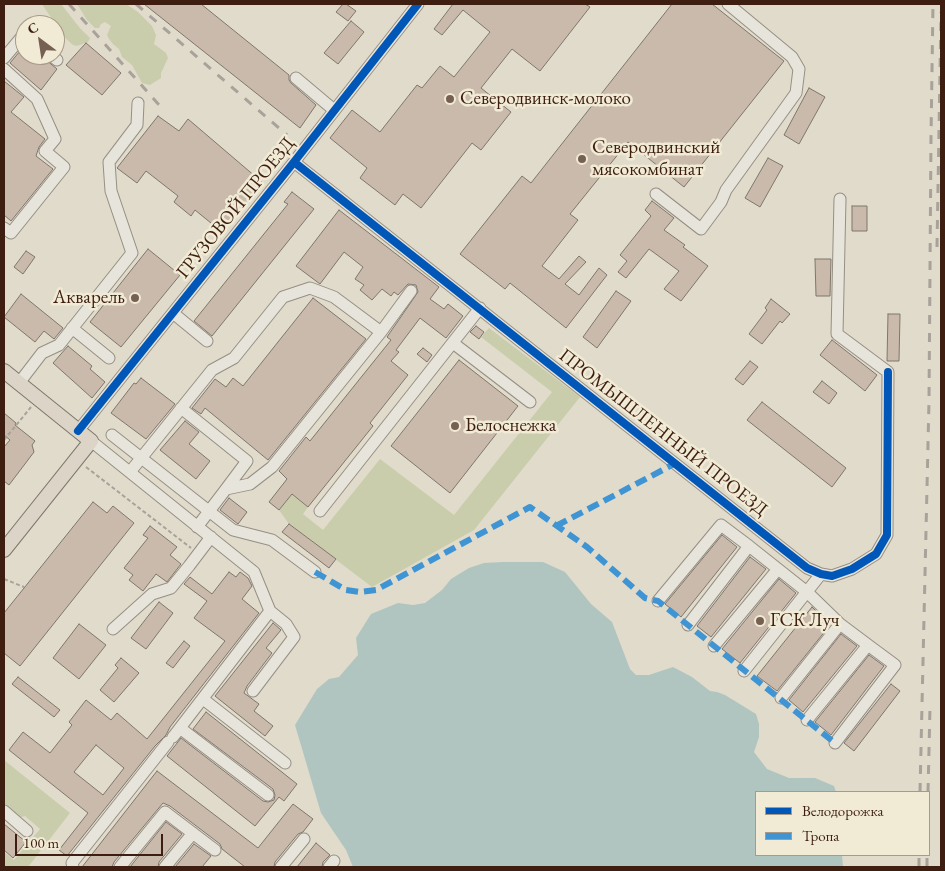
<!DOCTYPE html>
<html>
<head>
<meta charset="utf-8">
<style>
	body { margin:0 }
	#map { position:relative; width:945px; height:871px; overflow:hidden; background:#e0dbca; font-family:"EB Garamond",serif }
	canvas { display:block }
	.frame { position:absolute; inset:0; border:5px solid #3d1e11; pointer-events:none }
	.legend { position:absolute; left:755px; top:791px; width:175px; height:65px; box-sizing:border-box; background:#f1ebd6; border:1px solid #a99987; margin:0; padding:6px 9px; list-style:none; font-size:15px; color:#3d1e11 }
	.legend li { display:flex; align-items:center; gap:10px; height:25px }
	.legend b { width:25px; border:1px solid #a99987 }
	.north { position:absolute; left:15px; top:15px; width:50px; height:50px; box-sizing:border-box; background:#f1ebd6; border:1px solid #a99987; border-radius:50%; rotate:329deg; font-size:14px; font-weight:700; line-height:20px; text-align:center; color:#3d1e11 }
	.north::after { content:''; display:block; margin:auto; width:18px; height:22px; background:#766052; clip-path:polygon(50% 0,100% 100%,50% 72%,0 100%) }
	.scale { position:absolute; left:15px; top:834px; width:148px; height:22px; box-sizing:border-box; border:2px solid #3d1e11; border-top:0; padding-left:6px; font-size:15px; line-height:18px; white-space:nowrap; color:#3d1e11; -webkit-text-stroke:4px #f1ebd6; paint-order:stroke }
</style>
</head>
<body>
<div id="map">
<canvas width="945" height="871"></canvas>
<div class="frame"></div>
<ul class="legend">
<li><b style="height:6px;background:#0057b8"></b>Велодорожка</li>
<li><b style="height:6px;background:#3f94d3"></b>Тропа</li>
</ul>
<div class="north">С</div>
<div class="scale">100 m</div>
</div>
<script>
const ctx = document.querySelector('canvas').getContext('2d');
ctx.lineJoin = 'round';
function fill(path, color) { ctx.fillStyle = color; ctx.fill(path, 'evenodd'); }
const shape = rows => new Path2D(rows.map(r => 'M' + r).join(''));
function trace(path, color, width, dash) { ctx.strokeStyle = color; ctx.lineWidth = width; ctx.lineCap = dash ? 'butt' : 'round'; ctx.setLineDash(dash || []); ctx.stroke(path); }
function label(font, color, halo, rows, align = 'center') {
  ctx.font = font + ' "EB Garamond",serif'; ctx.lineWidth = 5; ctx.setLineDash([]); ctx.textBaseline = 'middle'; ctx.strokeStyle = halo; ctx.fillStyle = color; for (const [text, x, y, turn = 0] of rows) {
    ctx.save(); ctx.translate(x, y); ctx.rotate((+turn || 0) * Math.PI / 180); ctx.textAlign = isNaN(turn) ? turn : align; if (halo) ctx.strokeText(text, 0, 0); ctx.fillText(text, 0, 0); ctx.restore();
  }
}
fill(shape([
	[42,4,61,4,79,27,90,38,88,42,77,46,73,45,64,37],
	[77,4,126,4,138,12,152,26,156,35,154,44,166,53,168,58,161,73,161,78,150,85,142,83,132,65,122,57,119,49,113,44,109,39,107,35,111,26,105,22,101,24,99,28,95,28,87,20],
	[489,328,580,397,474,530,372,587,289,524,279,510,292,494,308,507,303,514,323,530,380,459,454,515,552,392,481,337],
	[4,760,70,813,28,867,4,867,4,852,14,860,40,829,25,816,18,818,4,807]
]), '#cacdab');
fill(shape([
	[503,562,543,562,565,572,591,604,612,622,630,669,636,675,649,675,673,667,692,677,710,691,717,692,725,695,756,714,759,724,759,737,754,752,767,769,789,778,815,778,834,786,836,792,756,792,756,855,842,855,843,867,353,867,346,850,321,813,295,725,317,689,329,679,339,677,358,655,356,638,371,614,398,603,413,605,425,603,442,590,451,579,469,568,484,563]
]), '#b0c5c0');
const building = shape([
	[144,4,201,4,289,75,289,80,291,83,316,105,300,128,144,4],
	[343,4,346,4,356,11,348,21,336,12,343,4],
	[453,4,585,4,590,7,540,71,512,49,481,88,511,112,481,150,472,143,421,208,403,194,395,205,360,178,367,168,330,138,352,110,380,132,417,85,422,88,440,66,454,77,490,32,463,10,442,35,434,29,453,4],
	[672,4,712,4,784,61,684,187,628,142,570,214,578,220,542,266,559,279,579,256,586,262,565,284,579,295,599,268,607,275,566,328,510,283,505,289,460,254,522,176,531,183,672,4],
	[351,21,364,32,338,64,324,53,351,21],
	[86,43,121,73,102,95,66,65,86,43],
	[25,45,25,55,40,55,57,69,41,90,10,63,25,45],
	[4,81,24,97,11,112,45,139,39,147,36,156,53,169,11,221,4,215,4,81],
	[809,88,825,97,799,144,784,135,809,88],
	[158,116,179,131,188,119,263,183,222,232,195,210,191,216,174,202,178,196,146,171,137,183,117,168,158,116],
	[768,158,783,166,760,207,745,198,768,158],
	[292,192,314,209,212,336,194,321,288,204,284,202,292,192],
	[652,201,674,218,664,230,685,245,683,247,708,266,681,301,664,289,679,271,649,249,626,278,618,272,627,261,620,255,651,216,645,210,652,201],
	[852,206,867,206,867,231,852,231,852,206],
	[339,210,439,287,430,299,444,309,448,304,463,316,446,338,420,318,396,350,399,352,391,361,408,375,370,423,373,426,308,507,292,494,279,510,269,502,287,479,279,471,306,437,310,441,391,340,387,337,418,292,416,285,408,284,398,295,394,292,391,296,382,289,372,300,360,290,364,285,355,279,363,267,344,252,320,284,296,266,339,210],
	[148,249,180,275,121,347,90,322,148,249],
	[26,251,35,257,23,274,14,267,26,251],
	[815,259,831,259,830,296,816,296,815,259],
	[616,291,631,301,597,348,583,337,616,291],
	[21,294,63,328,54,339,44,331,35,342,4,317,21,294],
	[313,298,366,339,268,460,205,408,201,414,192,408,215,379,226,387,233,378,243,386,313,298],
	[771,299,790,314,782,323,780,321,762,344,749,334,767,310,765,308,771,299],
	[888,314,900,314,899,361,887,361,888,314],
	[476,326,484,332,479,339,470,332,476,326],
	[832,340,877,375,865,391,820,355,832,340],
	[68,346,92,366,90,369,105,382,92,398,53,363,68,346],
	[423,348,432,355,427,362,417,354,423,348],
	[459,360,518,406,450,493,391,446,459,360],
	[750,361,758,367,743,385,735,379,750,361],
	[141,378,175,404,146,439,111,413,134,383,136,384,141,378],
	[822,381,837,393,829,404,813,392,822,381],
	[762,402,846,468,832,487,747,420,762,402],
	[4,413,16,423,15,425,35,441,32,445,34,452,9,485,4,481,4,447,10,440,4,435,4,413],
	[185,421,199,432,189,444,210,461,196,479,160,450,185,421],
	[229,498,247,512,238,524,220,510,229,498],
	[93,502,107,513,113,506,134,523,20,666,4,653,4,613,93,502],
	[289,524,336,559,329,568,282,532,289,524],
	[150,526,177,547,170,555,181,564,167,582,156,574,143,591,129,580,133,575,124,568,148,538,143,535,150,526],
	[722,535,737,547,681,617,665,604,722,535],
	[750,557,766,569,711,637,697,626,750,557],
	[229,572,236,577,240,572,248,578,252,586,242,599,259,613,170,727,166,735,155,746,67,856,59,850,88,813,9,750,23,732,50,753,72,725,69,722,86,700,111,720,117,713,147,739,225,641,194,618,207,601,184,584,190,577,212,594,229,572],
	[96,745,124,768,103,795,74,772,96,745],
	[779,579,796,593,740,663,722,649,779,579],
	[159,602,173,613,146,649,131,638,159,602],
	[812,607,830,625,777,691,757,676,812,607],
	[273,623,281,630,266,648,272,653,247,686,244,693,259,704,254,711,273,726,265,736,215,696,273,623],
	[79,624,106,645,79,679,53,658,79,624],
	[841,634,857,646,803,712,789,700,841,634],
	[184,641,190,646,173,668,166,663,184,641],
	[869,655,884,666,831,735,815,722,869,655],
	[121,658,139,673,114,702,100,690,118,668,115,665,121,658],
	[18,677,60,710,54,717,12,684,18,677],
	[891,684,900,691,854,751,844,743,891,684],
	[206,712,297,784,284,801,279,797,255,826,167,756,181,738,263,801,268,802,274,800,275,795,273,789,193,729,206,712],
	[157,771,258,848,293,804,313,819,303,832,298,834,275,862,274,867,245,867,222,849,220,844,170,806,163,803,114,862,112,867,82,867,157,771],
	[166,822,182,834,159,862,158,867,130,867,166,822],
	[4,824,26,842,13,858,4,850,4,824],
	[316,843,330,855,323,862,322,867,297,867,316,843],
	[194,844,211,856,202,867,175,867,194,844]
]);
fill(building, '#c9baac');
trace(building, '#7f766c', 1);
const minor = shape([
	[51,55,57,60],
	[4,58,25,33],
	[4,69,37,99,55,139,45,151,64,167,11,233,4,228],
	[296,78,334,110],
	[294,162,807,568,821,574,832,576,852,569,876,554,887,535,888,372,837,334,840,199],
	[656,194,701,229,721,202,726,190,796,93,799,69,792,57,728,4],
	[173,313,207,341],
	[72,328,109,358],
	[453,343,530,402],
	[19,383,42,353,59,345,132,253,111,191,109,162,137,125,138,103],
	[181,408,247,461,226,489],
	[78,431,294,162,418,4],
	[112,435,233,530,272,540,315,572],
	[91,441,254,572,270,611,173,737],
	[130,472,212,370,234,358,283,297,310,288,334,297,381,332],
	[320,511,480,308],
	[197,527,226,489,250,484,272,467,381,332,411,291],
	[658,601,721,525,749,546],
	[688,625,749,546,778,569],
	[113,629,152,594,171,588,189,566,211,537],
	[714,646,778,569,807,592,840,624,781,698],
	[744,671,821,574],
	[253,691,294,637,286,624,270,611],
	[203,699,285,763],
	[807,720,868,645,840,624],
	[180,728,268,795],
	[835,743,895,665,868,645],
	[4,811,27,831],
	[73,867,72,863,168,742],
	[120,867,165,812,215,850],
	[165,867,193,833],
	[281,867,304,839],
	[329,867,334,861]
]);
const major = shape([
	[4,371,91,441,4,550]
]);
trace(minor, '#968f84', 13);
trace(major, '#7f766c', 16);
trace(shape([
	[4,440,31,407],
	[86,467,191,548],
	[4,579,24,587]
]), '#a8a29a', 2, [4, 2.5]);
trace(minor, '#e7e4dc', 11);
trace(major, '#dbd4c7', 14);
trace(shape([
	[69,4,160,106],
	[136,4,287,135],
	[937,247,941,12],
	[920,792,929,401,931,137,933,4],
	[928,792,930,707],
	[919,867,919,855],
	[927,867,927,855]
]), '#a8a29a', 3, [9, 9]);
trace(shape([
	[556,526,676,463],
	[315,572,346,590,360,592,376,590,530,507,587,547,645,598,658,601,835,743]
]), '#3f94d3', 6, [12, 6]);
trace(shape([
	[294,162,807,568,821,574,832,576,852,569,876,554,887,535,888,372],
	[78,431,294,162,418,4]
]), '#0057b8', 8);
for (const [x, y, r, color] of [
	[450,99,5,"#766052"],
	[582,159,5,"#766052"],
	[135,298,5,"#766052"],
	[455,426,5,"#766052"],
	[760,621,5,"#766052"]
]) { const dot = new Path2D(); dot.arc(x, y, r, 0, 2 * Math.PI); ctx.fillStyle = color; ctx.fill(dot); trace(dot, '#f1ebd6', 2); }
label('19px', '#3d1e11', '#f1ebd6', [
	["Северодвинск-молоко",460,99],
	["Северодвинский",592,148],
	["мясокомбинат",592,170],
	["Акварель",125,298,"right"],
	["Белоснежка",465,426],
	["ГСК Луч",770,621]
], 'left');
label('19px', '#3d1e11', '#f1ebd6', [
	["ГРУЗОВОЙ ПРОЕЗД",236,208,-51],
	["ПРОМЫШЛЕННЫЙ ПРОЕЗД",663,433,38]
]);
</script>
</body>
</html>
